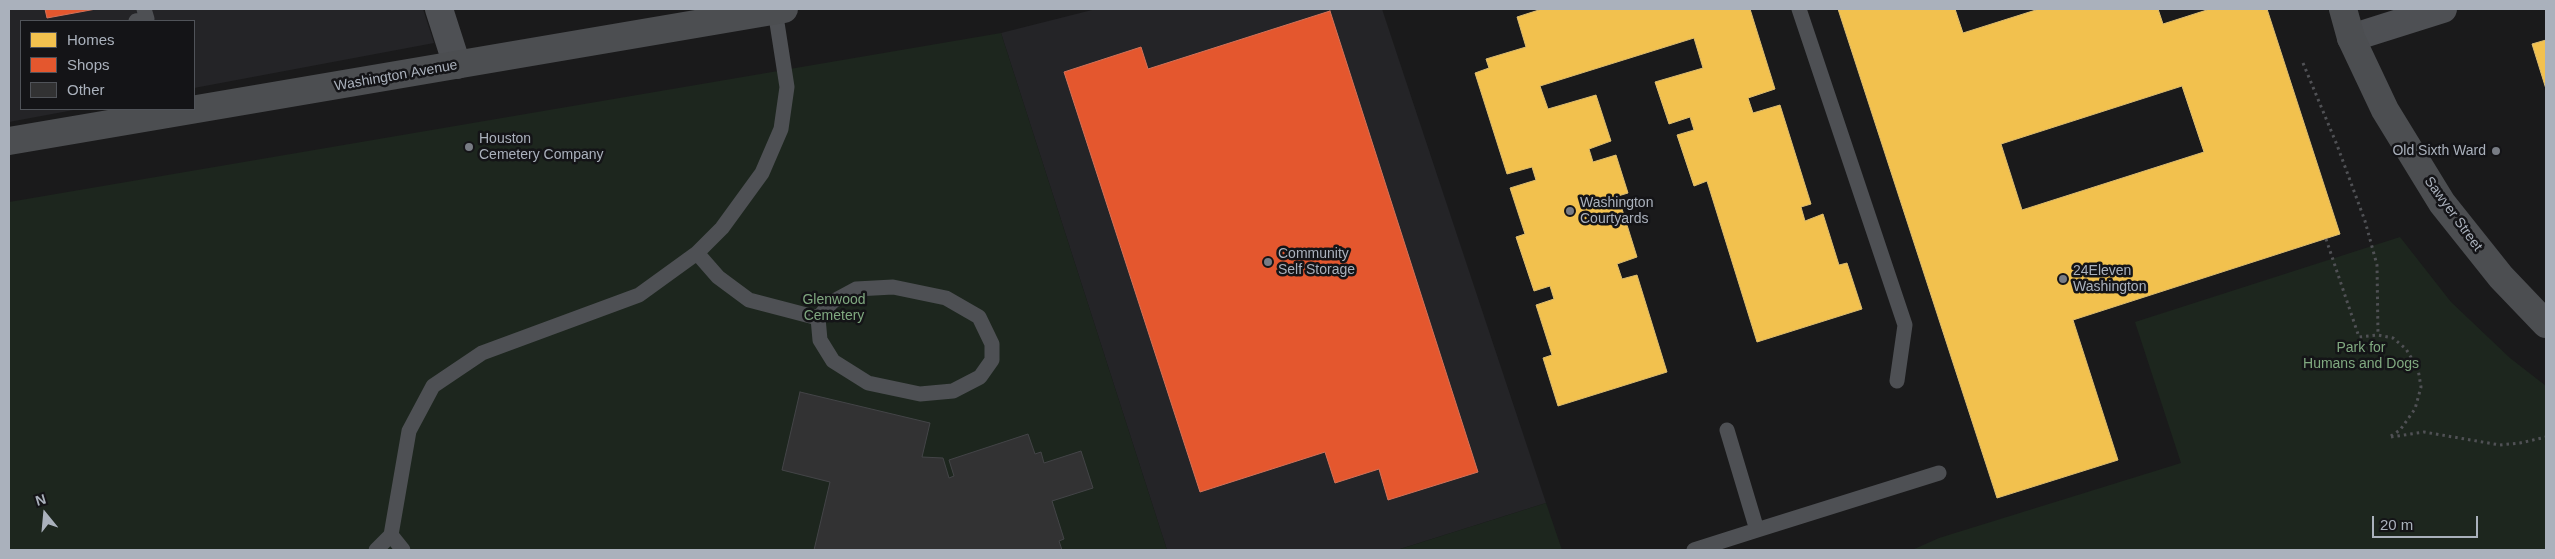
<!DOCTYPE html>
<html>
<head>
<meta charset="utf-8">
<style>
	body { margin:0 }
	#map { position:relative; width:2555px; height:559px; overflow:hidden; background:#1a1a1b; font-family:Helvetica,sans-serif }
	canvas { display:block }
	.frame { position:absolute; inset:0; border:10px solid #aab1bc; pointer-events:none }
	.legend { position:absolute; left:20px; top:20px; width:175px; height:90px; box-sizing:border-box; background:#141417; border:1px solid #505359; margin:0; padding:6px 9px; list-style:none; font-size:15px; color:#aab1bc }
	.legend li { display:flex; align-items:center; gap:10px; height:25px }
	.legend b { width:25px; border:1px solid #505359 }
	.north { position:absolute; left:20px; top:489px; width:50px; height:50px; -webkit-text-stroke:4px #141417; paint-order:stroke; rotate:343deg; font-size:14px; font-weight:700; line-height:20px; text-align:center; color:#aab1bc }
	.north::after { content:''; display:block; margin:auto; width:18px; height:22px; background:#aab1bc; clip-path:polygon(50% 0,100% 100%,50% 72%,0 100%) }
	.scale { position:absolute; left:2372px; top:516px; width:106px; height:22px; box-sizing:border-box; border:2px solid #aab1bc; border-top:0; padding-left:6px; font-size:15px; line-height:18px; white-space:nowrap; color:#aab1bc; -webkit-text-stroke:4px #141417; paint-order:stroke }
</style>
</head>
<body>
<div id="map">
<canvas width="2555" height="559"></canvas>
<div class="frame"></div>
<ul class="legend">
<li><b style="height:14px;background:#f2c14e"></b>Homes</li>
<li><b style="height:14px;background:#e4572e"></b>Shops</li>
<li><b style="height:14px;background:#323233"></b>Other</li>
</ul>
<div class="north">N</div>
<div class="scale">20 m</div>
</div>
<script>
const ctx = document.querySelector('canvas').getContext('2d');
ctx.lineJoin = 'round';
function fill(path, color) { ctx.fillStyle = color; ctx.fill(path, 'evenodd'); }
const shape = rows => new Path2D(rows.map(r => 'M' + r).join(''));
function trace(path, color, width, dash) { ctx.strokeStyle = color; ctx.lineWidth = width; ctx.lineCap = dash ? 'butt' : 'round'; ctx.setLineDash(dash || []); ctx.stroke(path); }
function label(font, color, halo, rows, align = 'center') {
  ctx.font = font + ' Helvetica,sans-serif'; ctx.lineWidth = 5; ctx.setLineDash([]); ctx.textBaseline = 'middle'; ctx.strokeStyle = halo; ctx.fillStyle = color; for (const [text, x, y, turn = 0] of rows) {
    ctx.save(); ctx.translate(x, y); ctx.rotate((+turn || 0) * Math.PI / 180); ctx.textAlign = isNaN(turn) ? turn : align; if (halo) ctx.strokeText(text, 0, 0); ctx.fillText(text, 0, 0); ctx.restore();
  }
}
fill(shape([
	[9,9,423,9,434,43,194,88,194,21,21,21,21,109,79,109,9,122],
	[1096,9,1382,9,1546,503,1397,550,1167,550,1001,33]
]), '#242427');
fill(shape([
	[1001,33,1167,550,9,550,9,202],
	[2400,237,2451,302,2510,358,2546,386,2546,550,1912,550,1939,538,2181,463,2135,322],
	[1546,503,1562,550,1397,550]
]), '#1d261e');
const homes = shape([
	[1542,9,1750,9,1775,89,1748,98,1753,113,1780,105,1811,204,1801,207,1805,221,1823,214,1839,265,1847,263,1862,309,1757,342,1707,181,1694,186,1677,135,1694,130,1690,117,1669,124,1655,82,1703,68,1694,38,1540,86,1548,109,1596,95,1611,141,1589,149,1593,162,1616,155,1628,193,1618,196,1637,257,1617,264,1622,279,1637,275,1667,372,1558,406,1543,358,1552,355,1536,305,1554,299,1550,286,1534,291,1516,237,1525,234,1510,188,1536,180,1532,167,1507,174,1475,73,1489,68,1486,59,1526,47,1517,17,1542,9],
	[1838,9,1955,9,1963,33,2039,9,2158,9,2163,24,2210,9,2267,9,2340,234,2073,320,2118,460,1997,498,1838,9],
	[2182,86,2204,152,2022,210,2001,144,2182,86],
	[2546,40,2546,89,2532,44,2546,40]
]);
fill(homes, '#f2c14e');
trace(homes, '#dcbc6f', 1);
const shops = shape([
	[45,9,96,9,47,18,45,9],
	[1330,11,1478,472,1388,500,1379,469,1335,483,1325,452,1200,492,1064,72,1141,47,1148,69,1330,11]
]);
fill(shops, '#e4572e');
trace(shops, '#d37259', 1);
const building = shape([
	[800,392,930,423,922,457,943,458,949,478,954,476,949,460,1028,434,1035,454,1041,452,1044,463,1081,451,1093,488,1052,501,1064,539,1059,541,1062,550,814,550,830,482,782,470,800,392]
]);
fill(building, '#323233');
trace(building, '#434447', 1);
trace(shape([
	[2303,63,2337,145,2365,221,2377,265,2378,335],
	[2326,239,2359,337,2378,335,2393,338,2406,349,2418,369,2421,387,2415,409,2400,430,2388,438],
	[2391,437,2424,432,2500,445,2520,443,2546,437]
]), '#505155', 3, [2.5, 4]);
trace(shape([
	[1799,9,1905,325,1897,381],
	[136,21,147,19,144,9],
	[697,253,718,277,749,300,818,318,820,340,833,361,868,383,920,394,953,391,980,377,992,360,992,344,979,317,946,298,893,287,856,289,832,302,818,318],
	[1727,430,1757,530,1939,473],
	[376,550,391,535],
	[403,550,391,535,409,431,433,386,482,353,639,295,697,253,722,228,762,173,781,129,787,87,775,10],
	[1694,550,1757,530]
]), '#4e5054', 15);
trace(shape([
	[439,9,457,65],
	[2351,38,2443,9]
]), '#4e5054', 28);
trace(shape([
	[2343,9,2351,38,2385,110,2442,203,2501,277,2546,324],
	[9,141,784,9]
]), '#4c4e51', 28);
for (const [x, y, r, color] of [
	[469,147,5,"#787c84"],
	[2496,151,5,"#787c84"],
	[1570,211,5,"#787c84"],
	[1268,262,5,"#787c84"],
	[2063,279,5,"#787c84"]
]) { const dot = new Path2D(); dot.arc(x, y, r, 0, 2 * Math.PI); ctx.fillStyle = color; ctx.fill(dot); trace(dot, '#141417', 2); }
label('14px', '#aab1bc', '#141417', [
	["Washington Avenue",396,76,-10],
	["Sawyer Street",2453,214,54]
]);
label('14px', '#aab1bc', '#141417', [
	["Houston",479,139],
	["Cemetery Company",479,155],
	["Old Sixth Ward",2486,151,"right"],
	["Washington",1580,203],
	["Courtyards",1580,219],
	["Community",1278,254],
	["Self Storage",1278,270],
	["24Eleven",2073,271],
	["Washington",2073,287]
], 'left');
label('14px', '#80a980', '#141417', [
	["Glenwood",834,300],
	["Cemetery",834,316],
	["Park for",2361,348],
	["Humans and Dogs",2361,364]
]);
</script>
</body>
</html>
